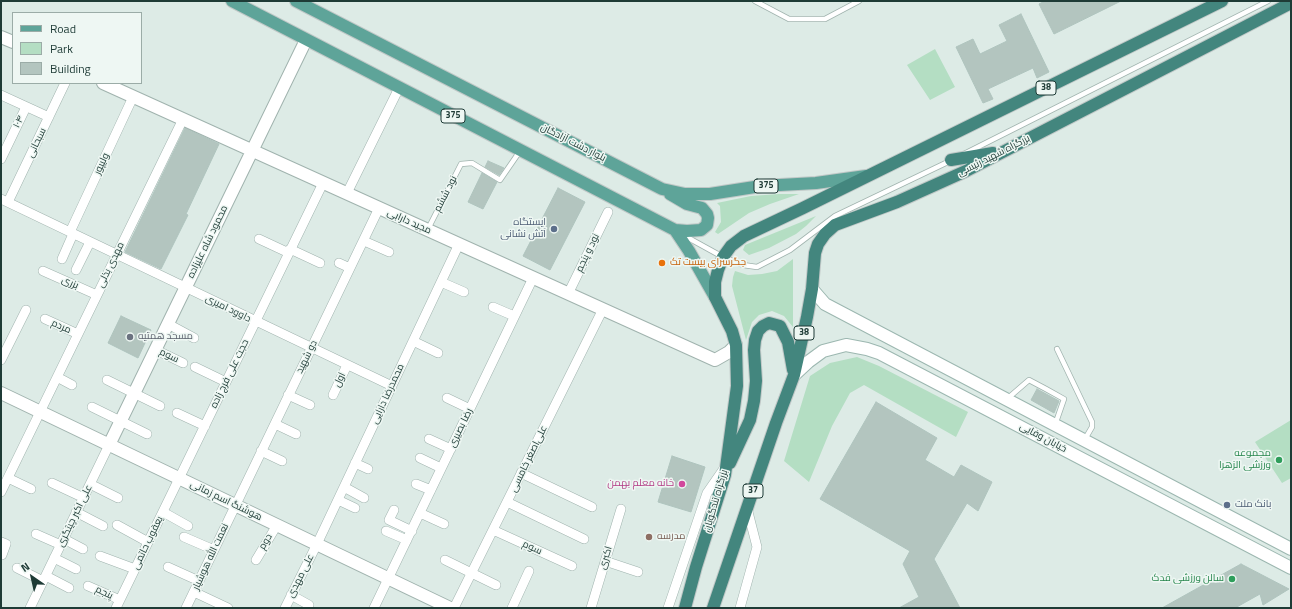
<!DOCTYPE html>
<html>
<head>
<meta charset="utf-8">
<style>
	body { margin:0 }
	#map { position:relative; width:1292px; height:609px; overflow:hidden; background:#ddebe6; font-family:"Titillium Web",sans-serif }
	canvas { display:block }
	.frame { position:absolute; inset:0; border:2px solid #1e3b36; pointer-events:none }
	.legend { position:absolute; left:12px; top:12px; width:130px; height:72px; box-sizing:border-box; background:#eef7f3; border:1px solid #9baca7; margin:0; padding:5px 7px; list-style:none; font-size:12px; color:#1e3b36 }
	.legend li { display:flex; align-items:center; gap:8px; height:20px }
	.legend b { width:20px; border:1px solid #9baca7 }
	.north { position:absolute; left:12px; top:557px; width:40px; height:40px; -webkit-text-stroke:3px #eef7f3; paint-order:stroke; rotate:326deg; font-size:11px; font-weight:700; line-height:16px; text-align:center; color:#1e3b36 }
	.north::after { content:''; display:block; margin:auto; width:14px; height:18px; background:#1e3b36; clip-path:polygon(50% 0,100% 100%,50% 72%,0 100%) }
</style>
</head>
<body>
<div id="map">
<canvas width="1292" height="609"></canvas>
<div class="frame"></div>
<ul class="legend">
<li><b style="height:5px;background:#5ea499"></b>Road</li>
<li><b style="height:11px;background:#b4dec3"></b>Park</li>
<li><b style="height:11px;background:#b3c5bf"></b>Building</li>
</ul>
<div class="north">N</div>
</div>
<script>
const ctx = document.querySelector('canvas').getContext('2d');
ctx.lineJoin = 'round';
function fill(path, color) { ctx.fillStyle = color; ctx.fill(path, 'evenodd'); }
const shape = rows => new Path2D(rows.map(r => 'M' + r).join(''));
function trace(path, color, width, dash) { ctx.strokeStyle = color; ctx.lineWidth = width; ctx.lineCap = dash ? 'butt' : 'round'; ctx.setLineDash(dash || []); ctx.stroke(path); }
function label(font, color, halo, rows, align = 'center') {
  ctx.font = font + ' "Titillium Web",Cairo,sans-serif'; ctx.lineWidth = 3; ctx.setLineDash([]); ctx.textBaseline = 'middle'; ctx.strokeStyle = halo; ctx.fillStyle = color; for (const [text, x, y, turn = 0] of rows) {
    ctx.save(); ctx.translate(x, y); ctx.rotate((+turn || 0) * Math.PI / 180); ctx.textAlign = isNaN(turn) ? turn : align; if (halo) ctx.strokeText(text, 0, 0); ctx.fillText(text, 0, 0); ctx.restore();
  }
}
fill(shape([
	[935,49,955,87,930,100,907,65],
	[779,194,799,194,770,204,749,213,718,234,715,232,721,222,720,206,717,203,751,196],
	[816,216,806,226,796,234,769,248,749,255,743,250,745,245],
	[793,259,793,327,784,316,772,311,759,315,752,322,746,340,732,286,733,277,735,271,748,275,762,274,777,271],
	[857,357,879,366,968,412,956,437,864,385,850,393,832,426,809,482,784,461,810,376,830,363],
	[1291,420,1291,478,1282,483,1255,442]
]), '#b4dec3');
const building = shape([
	[1045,1,1121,1,1054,34,1039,4,1045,1],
	[1021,14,1049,72,1037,78,1033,68,988,89,993,99,983,103,956,47,973,39,980,54,1007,41,999,25,1021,14],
	[185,128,219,144,186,214,188,215,161,269,125,252,185,128],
	[488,161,504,168,499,175,485,167,488,161],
	[482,173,497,182,483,209,468,202,482,173],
	[558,188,585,202,550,270,523,256,558,188],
	[121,316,151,330,138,358,108,343,121,316],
	[1037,389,1059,401,1054,413,1031,400,1037,389],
	[876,402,937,438,925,460,954,477,961,465,992,482,978,511,967,503,934,559,960,608,899,608,919,597,903,564,910,551,820,499,876,402],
	[672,456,705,467,691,512,658,502,672,456],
	[1241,564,1289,589,1263,605,1260,594,1235,608,1162,608,1241,564]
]);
fill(building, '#b3c5bf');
trace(building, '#afc4be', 1);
const service = shape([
	[755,1,789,19,825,19,859,1],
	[964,154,1268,1],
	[428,229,461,164,472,163,500,180,520,151],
	[683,235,723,257,743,265,757,267,790,250,835,216,950,161],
	[1057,349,1092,422,1092,427,1085,439],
	[1007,399,1029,380,1046,389,1064,399,1055,425]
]);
const minor = shape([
	[1,95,49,117],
	[1,159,26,107],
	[347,193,399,88],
	[1,199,392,386],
	[8,202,65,83],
	[70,232,133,97],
	[259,239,289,253],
	[364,241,389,252],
	[290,249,320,263],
	[62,259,73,234],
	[339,263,350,268],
	[76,270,90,242],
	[43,271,97,295],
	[441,282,464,292],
	[568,294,608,212],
	[493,307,514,316],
	[45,319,78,334],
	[168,324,194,338],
	[413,341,438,353],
	[156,350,183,363],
	[1,360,26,310],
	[195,367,226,382],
	[57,377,72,385],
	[107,380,160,406],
	[288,395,310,405],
	[333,395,347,365],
	[447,398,470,409],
	[92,407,147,434],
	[177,413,205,426],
	[275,424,296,434],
	[429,439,451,449],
	[261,451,282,461],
	[420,458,441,468],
	[355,463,368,469],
	[521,473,592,507],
	[8,478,31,489],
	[52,483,84,498],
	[90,484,118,498],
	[416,484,431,490],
	[344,487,364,498],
	[1,492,183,119],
	[338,500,355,508],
	[507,502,584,539],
	[394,510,389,520,412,531],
	[76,512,103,526],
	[163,512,188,526],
	[420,513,444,524],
	[117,525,148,542],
	[493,530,572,566],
	[386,531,407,540],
	[36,534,61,545],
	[184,537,214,550],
	[64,539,83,549],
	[1,542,6,544,2,555],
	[100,556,135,569],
	[54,558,76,569],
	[256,560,277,525],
	[445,560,496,585],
	[605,561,638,572],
	[168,567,199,581],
	[17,568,43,581],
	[46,576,69,588],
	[88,586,120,600],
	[194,592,228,608],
	[291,595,309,605],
	[30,608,109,445],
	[116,608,323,183],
	[186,608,379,208],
	[285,608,317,544,459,244],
	[374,608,533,278],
	[454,608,603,309],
	[512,608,529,571],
	[591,608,621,509],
	[668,608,707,493,725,467],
	[740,608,757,547,747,508]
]);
const tertiary = shape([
	[1,37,13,42],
	[103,83,715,360,729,352,736,345],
	[1,393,450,608],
	[109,445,306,40]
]);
const secondary = shape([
	[812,289,825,304,1291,549],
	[794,375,808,362,823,351,846,345,867,349,879,353,1291,568]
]);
const primary = shape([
	[232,1,675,230,689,251,715,297],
	[296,1,662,189,685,194,710,194,761,186,816,183,866,176],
	[670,194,687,204,702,208,707,214,708,218,707,225,701,230,687,231,675,230]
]);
const trunk = shape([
	[951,160,993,153],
	[730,463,750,420,754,401,756,381,754,350,755,340,758,331,763,326,769,323,780,326,788,342,793,370],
	[685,608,696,567,725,475,737,386,736,345,732,331,715,297,715,282,718,270,723,257,731,246,744,236,803,208,1222,1],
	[713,608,776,423,794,375,807,317,812,289,815,253,818,244,825,234,835,225,897,202,966,171,1291,3]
]);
trace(service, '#a0b3ae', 6);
trace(minor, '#a0b3ae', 10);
trace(tertiary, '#a0b3ae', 14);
trace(secondary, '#9cb7b0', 14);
trace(primary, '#c0c8c7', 14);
trace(trunk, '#c0c8c7', 14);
trace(service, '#fff', 4.5);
trace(minor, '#fff', 9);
trace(tertiary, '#fff', 12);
trace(secondary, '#fff', 12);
trace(primary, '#5ea499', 12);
trace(trunk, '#43867e', 12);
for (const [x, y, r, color] of [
	[554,229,4,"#5c6f8a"],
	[662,263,4,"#e8710a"],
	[130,337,4,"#6b7280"],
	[1279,460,4,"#2e9e5b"],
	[682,484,4,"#d1479c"],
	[1227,505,4,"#5c6f8a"],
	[649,537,4,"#8d6e63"],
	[1232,579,4,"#2e9e5b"]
]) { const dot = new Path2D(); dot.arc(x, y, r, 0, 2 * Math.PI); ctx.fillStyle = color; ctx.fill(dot); trace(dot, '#eef7f3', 1.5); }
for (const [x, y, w] of [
	[1046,88,20],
	[453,116,24],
	[766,186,24],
	[804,333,20],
	[753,491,20]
]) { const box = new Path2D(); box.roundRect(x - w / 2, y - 7, w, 14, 3); ctx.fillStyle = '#eef7f3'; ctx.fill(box); trace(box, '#1e3b36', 1); }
label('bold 9px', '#1e3b36', null, [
	["38",1046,88],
	["375",453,116],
	["375",766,186],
	["38",804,333],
	["37",753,491]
]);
label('10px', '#1e3b36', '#eef7f3', [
	["۱۰۴",19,122,-64],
	["سبحانی",37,143,-64],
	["بلوار دشت آزادگان",573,143,27],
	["بزرگراه شهید رئیسی",994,156,-27],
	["ولیپور",102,164,-65],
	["نود ششم",446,194,-63],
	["مجید دارابی",409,222,24],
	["محمود شاه علیزاده",208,242,-64],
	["نود و پنجم",588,253,-64],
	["مهدی بذلی",111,265,-64],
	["بزری",70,283,24],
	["داوود امیری",228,309,26],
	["مردم",61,327,24],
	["سوم",169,356,26],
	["دو شهید",307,357,-64],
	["حجت علی فرج زاده",230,374,-64],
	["اول",340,380,-65],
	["محمدرضا دارایی",388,394,-65],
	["رضا بصیری",461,428,-64],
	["خیابان وفایی",1043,438,28],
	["علی‌اصغر خامسی",529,459,-64],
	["هوشنگ اسم زمانی",226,501,26],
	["بزرگراه تندگویان",716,501,-74],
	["علی اکبر چیتگری",75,516,-64],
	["دوم",266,542,-59],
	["یعقوب حاتمی",148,543,-64],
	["سوم",532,548,25],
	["نعمت الله هوشیار",211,557,-65],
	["اکبری",606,558,-73],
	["علی مهدی",301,576,-63],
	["پنجم",104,593,25]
]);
label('10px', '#4e5e75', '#eef7f3', [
	["ایستگاه",546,223],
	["آتش نشانی",546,235],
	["بانک ملت",1235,505,"left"]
], 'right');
label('10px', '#c56008', '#eef7f3', [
	["جگرسرای بیست تک",670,263]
], 'left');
label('10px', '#5b616d', '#eef7f3', [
	["مسجد همتیه",138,337]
], 'left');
label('10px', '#27864d', '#eef7f3', [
	["مجموعه",1271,454],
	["ورزشی الزهرا",1271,466],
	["سالن ورزشی فدک",1224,579]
], 'right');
label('10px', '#b23c85', '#eef7f3', [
	["خانه معلم بهمن",674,484]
], 'right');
label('10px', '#785e54', '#eef7f3', [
	["مدرسه",657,537]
], 'left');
</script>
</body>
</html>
